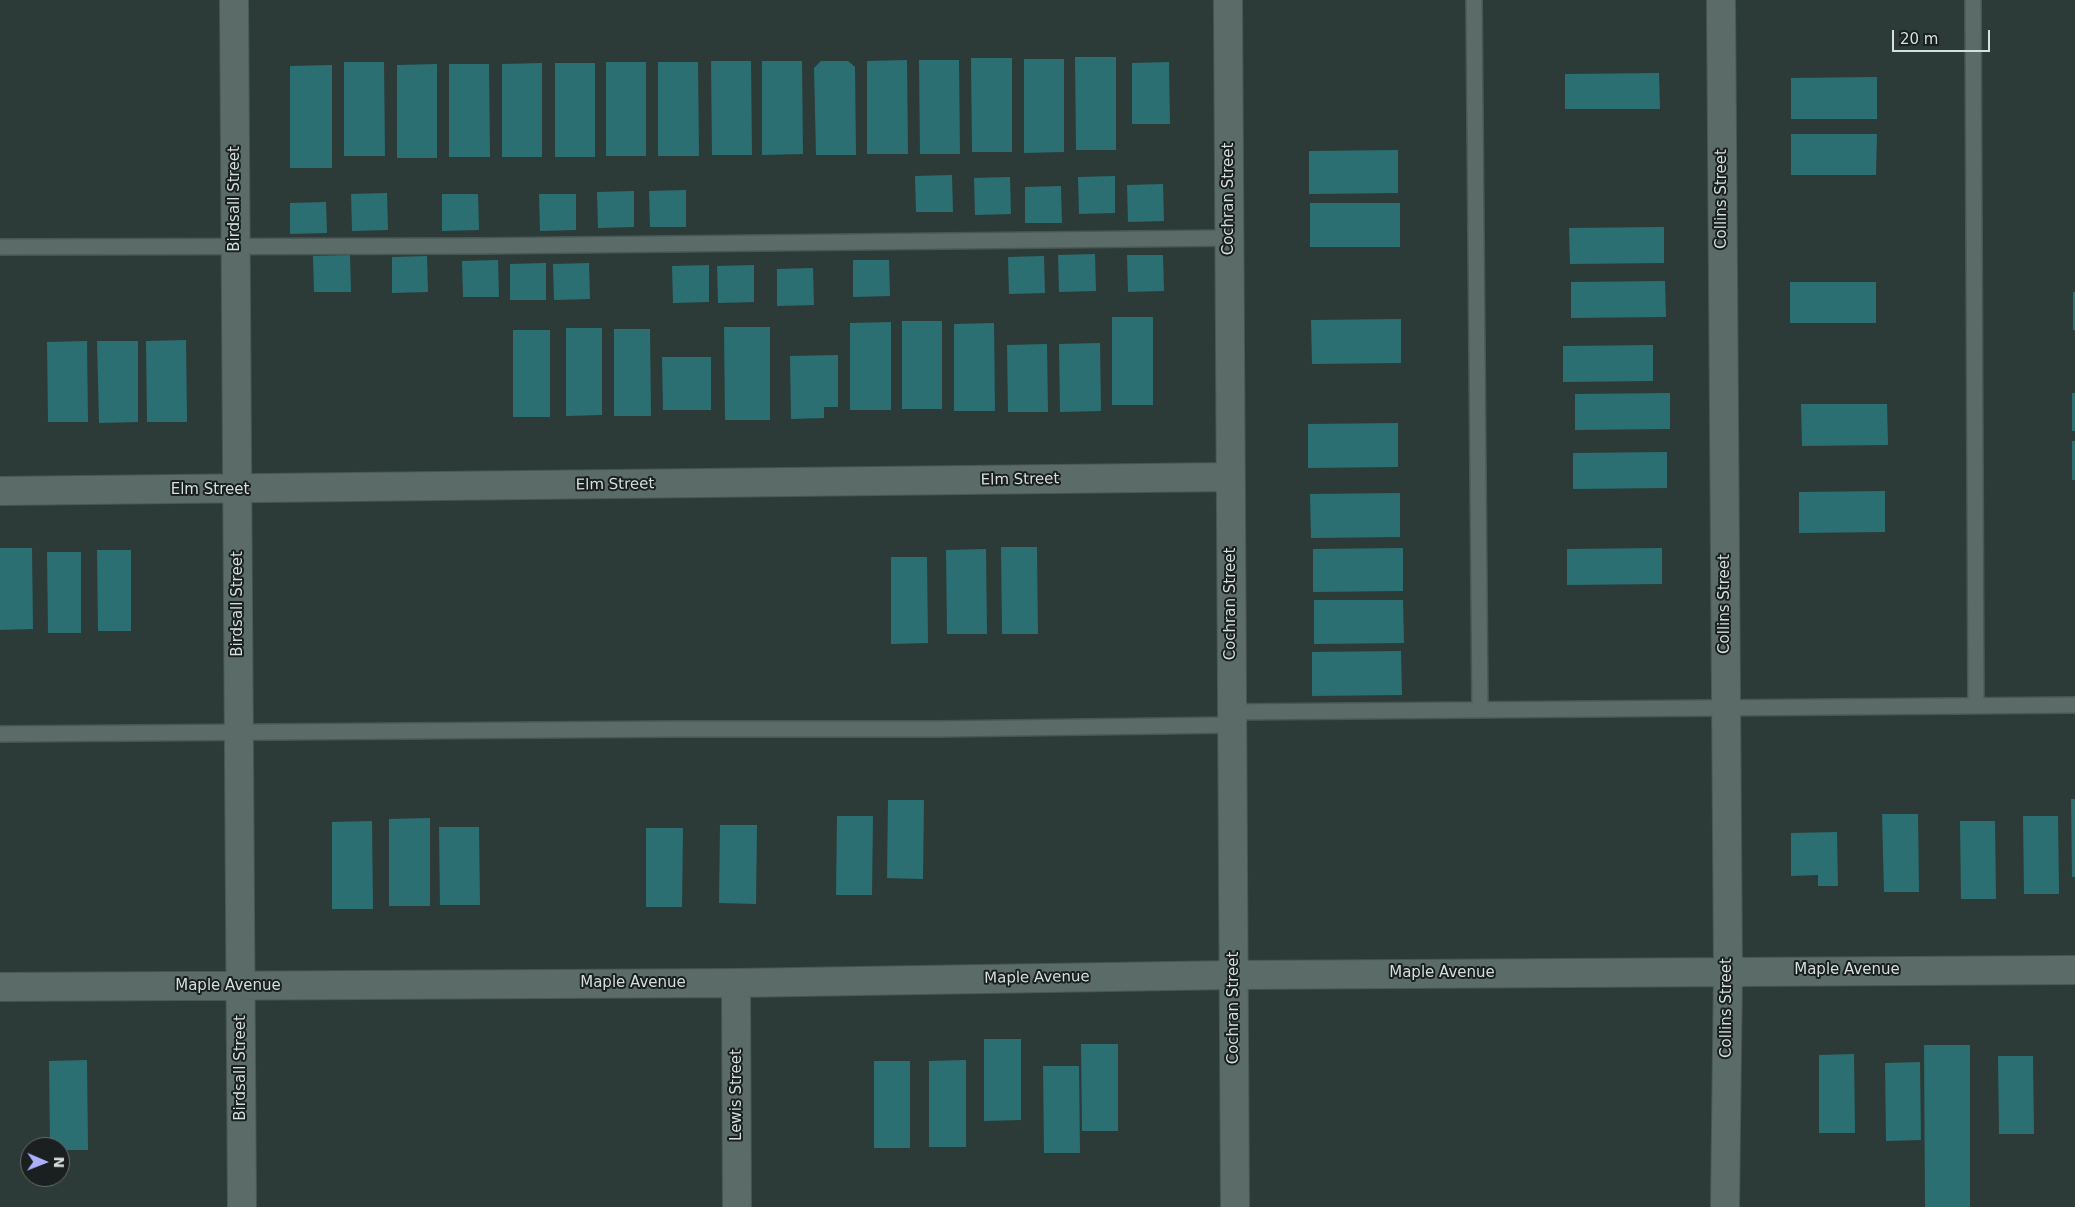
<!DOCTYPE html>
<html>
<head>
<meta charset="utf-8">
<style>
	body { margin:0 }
	#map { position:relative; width:2075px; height:1207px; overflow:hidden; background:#2c3b38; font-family:"DejaVu Sans",sans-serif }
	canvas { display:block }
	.north { position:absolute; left:20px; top:1137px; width:50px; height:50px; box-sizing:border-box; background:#19201f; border:1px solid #646c6b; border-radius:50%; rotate:91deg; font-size:14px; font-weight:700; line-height:20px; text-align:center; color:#d5dfdc }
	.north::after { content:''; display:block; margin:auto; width:18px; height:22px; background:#acaffb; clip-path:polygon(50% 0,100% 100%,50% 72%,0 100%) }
	.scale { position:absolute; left:1892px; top:30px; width:98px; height:22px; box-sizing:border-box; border:2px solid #d5dfdc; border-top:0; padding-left:6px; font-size:15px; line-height:18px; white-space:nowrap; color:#d5dfdc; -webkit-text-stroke:4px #19201f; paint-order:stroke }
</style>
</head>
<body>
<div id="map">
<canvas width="2075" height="1207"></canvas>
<div class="north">N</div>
<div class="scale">20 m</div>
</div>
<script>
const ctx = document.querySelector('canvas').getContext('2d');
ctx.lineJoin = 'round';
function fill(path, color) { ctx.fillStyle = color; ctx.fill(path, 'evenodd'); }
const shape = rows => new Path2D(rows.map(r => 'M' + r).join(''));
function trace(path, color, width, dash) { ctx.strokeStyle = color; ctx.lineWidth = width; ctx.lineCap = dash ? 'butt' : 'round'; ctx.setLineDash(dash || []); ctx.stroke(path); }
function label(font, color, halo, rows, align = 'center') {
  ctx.font = font + ' "DejaVu Sans",sans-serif'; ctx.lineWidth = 4; ctx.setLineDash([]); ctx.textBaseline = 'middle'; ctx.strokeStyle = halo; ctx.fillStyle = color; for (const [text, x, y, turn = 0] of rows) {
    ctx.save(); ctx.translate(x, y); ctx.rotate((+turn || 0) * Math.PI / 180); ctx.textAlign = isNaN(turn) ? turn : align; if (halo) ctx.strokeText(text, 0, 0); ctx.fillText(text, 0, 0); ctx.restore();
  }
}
fill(shape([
	[1075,57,1116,57,1116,150,1076,150],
	[971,58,1012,58,1012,152,972,152],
	[1024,59,1064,59,1064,152,1024,153],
	[907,60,908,154,867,154,867,61],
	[919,60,959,60,960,154,920,154],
	[711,61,751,61,752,155,712,155],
	[762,61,802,61,803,154,762,155],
	[821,61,848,61,855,67,856,155,816,155,814,68],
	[344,62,384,62,385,156,344,156],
	[606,62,646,62,646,156,606,156],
	[658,62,698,62,699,156,658,156],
	[1169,62,1170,124,1132,124,1132,63],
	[542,63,542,157,502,157,502,64],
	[555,63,595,63,595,157,555,157],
	[437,64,437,158,397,158,397,65],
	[449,64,489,64,490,157,449,157],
	[332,65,332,168,290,168,290,66],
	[1659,73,1660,109,1565,109,1565,74],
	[1877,77,1877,119,1791,119,1791,78],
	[1791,134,1877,134,1876,175,1791,175],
	[1398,150,1398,193,1309,194,1309,151],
	[952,175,953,212,916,212,915,176],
	[1115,176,1115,213,1079,214,1078,177],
	[1010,177,1011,214,975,215,974,178],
	[1163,184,1164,221,1128,222,1127,185],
	[1061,186,1062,223,1025,223,1025,187],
	[686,190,686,227,650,227,649,191],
	[634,191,634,227,598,228,597,192],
	[387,193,388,230,352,231,351,194],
	[442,194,478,194,479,230,442,231],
	[539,194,576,194,576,230,540,231],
	[326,202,327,233,290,234,290,203],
	[1310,203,1400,203,1400,247,1310,247],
	[1664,227,1664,263,1570,264,1569,228],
	[1095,254,1096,291,1059,292,1058,255],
	[350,255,351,292,314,292,313,256],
	[1127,255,1163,255,1164,291,1128,292],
	[427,256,428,292,392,293,392,257],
	[1044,256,1045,293,1009,294,1008,257],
	[498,260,499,297,463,297,462,261],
	[853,260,889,260,890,296,853,297],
	[546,263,546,300,510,300,510,264],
	[589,263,590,299,554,300,553,264],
	[709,265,709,302,673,303,672,266],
	[754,265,754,302,718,303,717,266],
	[813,268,814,305,777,306,777,269],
	[1665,281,1666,317,1571,318,1571,282],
	[1790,282,1876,282,1876,323,1790,323],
	[2073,292,2075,292,2075,330,2073,330],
	[1112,317,1153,317,1153,405,1112,405],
	[1401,319,1401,363,1312,364,1311,320],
	[902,321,942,321,942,409,902,409],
	[891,322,891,410,850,410,850,323],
	[994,323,995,411,954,411,954,324],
	[724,327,770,327,770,420,725,420],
	[566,328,602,328,602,415,566,416],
	[614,329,650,329,651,416,614,416],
	[513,330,550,330,550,417,513,417],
	[186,340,187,422,147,422,146,341],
	[87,341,88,422,48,422,47,342],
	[97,341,138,341,138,422,99,423],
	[1100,343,1101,411,1060,412,1059,344],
	[1047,344,1048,412,1008,412,1007,345],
	[1653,345,1653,381,1563,382,1563,346],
	[838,355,838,407,824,407,824,418,791,419,790,356],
	[662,357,711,357,711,410,663,410],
	[1670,393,1670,429,1575,430,1575,394],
	[2072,393,2075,393,2075,431,2072,431],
	[1801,404,1887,404,1888,445,1802,446],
	[1398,423,1398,467,1308,468,1308,424],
	[2072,441,2075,441,2075,480,2072,480],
	[1667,452,1667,488,1573,489,1573,453],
	[1885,491,1885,532,1799,533,1799,492],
	[1400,493,1400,537,1311,538,1310,494],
	[1001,547,1037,547,1038,634,1002,634],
	[0,548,32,548,33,629,0,630],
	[1403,548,1403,591,1313,592,1313,549],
	[1662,548,1662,584,1567,585,1567,549],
	[986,549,987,634,947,634,946,550],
	[97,550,131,550,131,631,98,631],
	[47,552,81,552,81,633,48,633],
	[891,557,927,557,928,643,891,644],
	[1314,600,1403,600,1404,643,1314,644],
	[1401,651,1402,695,1312,696,1312,652],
	[2071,799,2075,799,2075,877,2072,877],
	[888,800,924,800,923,879,887,878],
	[1882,814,1918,814,1919,892,1884,892],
	[837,816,873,816,872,895,836,895],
	[2023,816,2058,816,2059,894,2024,894],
	[430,818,430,906,389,906,389,819],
	[372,821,373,909,332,909,332,822],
	[1960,821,1995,821,1996,899,1961,899],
	[720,825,757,825,756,904,719,903],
	[439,827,479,827,480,905,440,905],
	[646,828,683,828,682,907,646,907],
	[1837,832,1838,886,1818,886,1818,875,1791,876,1791,833],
	[984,1039,1021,1039,1021,1120,984,1121],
	[1081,1044,1118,1044,1118,1131,1082,1131],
	[1924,1045,1970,1045,1970,1207,1925,1207],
	[1854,1054,1855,1133,1819,1133,1819,1055],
	[1998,1056,2033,1056,2034,1134,1999,1134],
	[87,1060,88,1150,60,1150,60,1147,50,1147,49,1061],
	[966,1060,966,1147,929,1147,929,1061],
	[874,1061,910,1061,910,1148,874,1148],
	[1920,1062,1921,1140,1886,1141,1885,1063],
	[1043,1066,1079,1066,1080,1153,1044,1153]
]), '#2b6f73');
const lane = shape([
	[1474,0,1480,710],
	[1973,0,1976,706],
	[0,247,480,246,1229,238],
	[1231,712,2075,705],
	[0,734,676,729,938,729,1232,725]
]);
const street = shape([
	[234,0,242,1207],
	[1228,0,1235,1207],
	[1721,0,1728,971,1725,1207],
	[0,491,1230,477],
	[736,983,737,1207],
	[0,987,736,983,1233,975,2075,970]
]);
trace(lane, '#495754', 18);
trace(street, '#495754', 30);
trace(lane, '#5b6c68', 15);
trace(street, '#5b6c68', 28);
label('15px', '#d5dfdc', '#19201f', [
	["Birdsall Street",235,199,-90],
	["Cochran Street",1229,199,-90],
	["Collins Street",1722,199,-90],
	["Elm Street",1020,480,-1],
	["Elm Street",615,485,-1],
	["Elm Street",210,490],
	["Birdsall Street",238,604,-90],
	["Cochran Street",1231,604,-90],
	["Collins Street",1725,604,-90],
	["Maple Avenue",1847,970],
	["Maple Avenue",1442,973],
	["Maple Avenue",1037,978,-1],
	["Maple Avenue",633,983],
	["Maple Avenue",228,986],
	["Cochran Street",1234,1008,-90],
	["Collins Street",1727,1008,-90],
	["Birdsall Street",241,1068,-90],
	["Lewis Street",737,1095,-90]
]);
</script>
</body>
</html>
